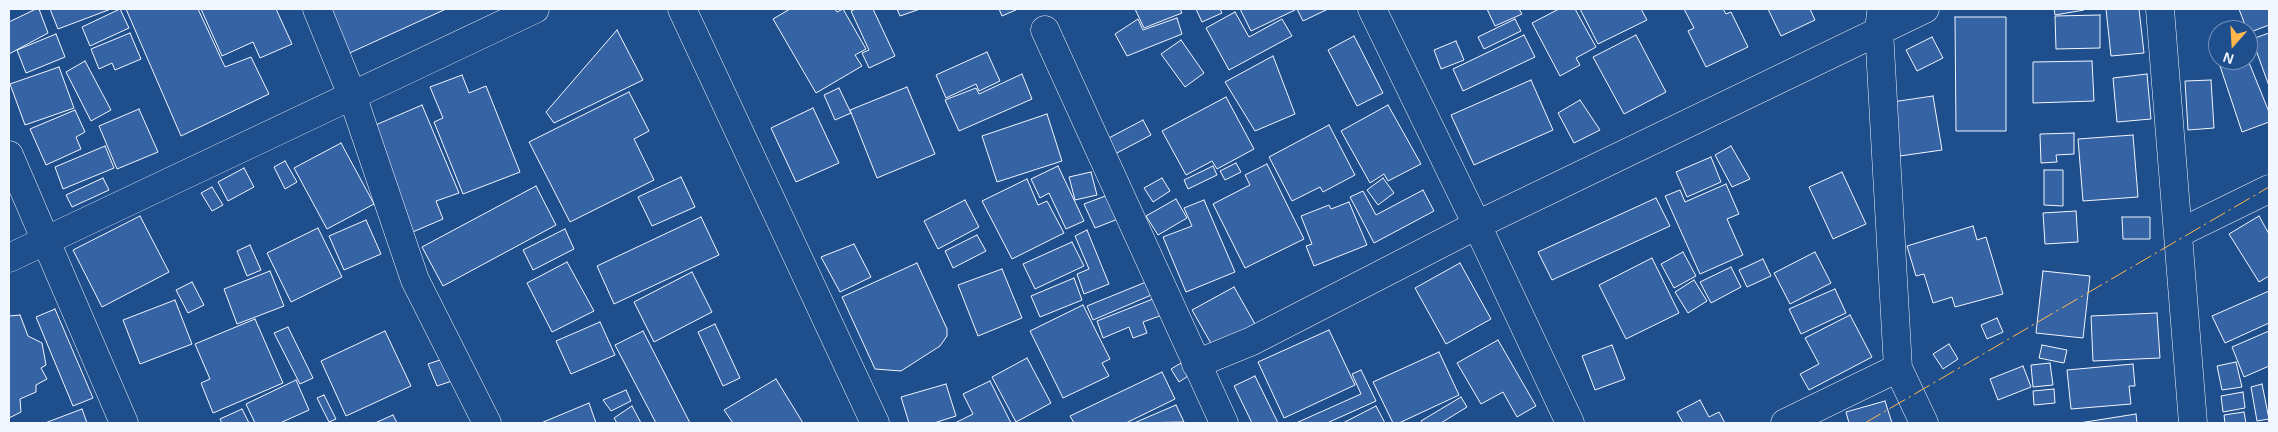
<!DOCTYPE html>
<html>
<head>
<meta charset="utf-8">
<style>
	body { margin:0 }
	#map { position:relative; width:2278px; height:432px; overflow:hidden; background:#1f4e8c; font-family:Arial,sans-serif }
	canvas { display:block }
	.frame { position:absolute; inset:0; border:10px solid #f2f6ff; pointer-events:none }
	.north { position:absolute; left:2208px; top:20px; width:50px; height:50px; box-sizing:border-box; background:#1f4e8c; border:1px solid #7391ba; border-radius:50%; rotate:199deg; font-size:14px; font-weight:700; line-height:20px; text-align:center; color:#f2f6ff }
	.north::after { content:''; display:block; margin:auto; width:18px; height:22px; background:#ffb74d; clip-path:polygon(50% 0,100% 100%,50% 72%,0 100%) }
</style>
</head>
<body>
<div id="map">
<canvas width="2278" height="432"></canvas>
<div class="frame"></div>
<div class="north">N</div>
</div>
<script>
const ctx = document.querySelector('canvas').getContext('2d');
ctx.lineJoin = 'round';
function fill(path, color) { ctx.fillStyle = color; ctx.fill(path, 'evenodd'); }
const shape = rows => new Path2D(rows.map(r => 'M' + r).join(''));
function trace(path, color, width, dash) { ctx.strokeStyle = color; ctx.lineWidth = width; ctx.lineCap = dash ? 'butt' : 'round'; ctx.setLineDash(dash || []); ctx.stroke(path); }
const building = shape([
	[36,9,39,9,48,33,9,54,9,22,36,9],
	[50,9,111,9,58,29,50,9],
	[120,9,129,28,90,46,82,27,120,9],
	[126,9,198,9,225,67,251,57,269,94,181,136,126,9],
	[201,9,276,9,292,44,260,58,253,42,222,56,201,9],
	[321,9,446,9,343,56,321,9],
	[790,9,835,9,837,12,843,9,866,49,855,55,862,66,816,93,773,19,790,9],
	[856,9,873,9,895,56,869,68,862,53,869,50,851,11,856,9],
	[897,9,920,9,900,16,897,9],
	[999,9,1018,9,1002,16,999,9],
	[1135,9,1180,9,1182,13,1144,28,1135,9],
	[1196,9,1220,9,1222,13,1202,22,1196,9],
	[1240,9,1294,9,1295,10,1251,31,1240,9],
	[1297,9,1328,9,1303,21,1297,9],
	[1487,9,1519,9,1522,14,1495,26,1487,9],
	[1559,9,1575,9,1596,47,1576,58,1580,65,1560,76,1532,23,1559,9],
	[1580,9,1641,9,1647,20,1598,44,1580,9],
	[1684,9,1723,9,1726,14,1731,12,1748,47,1706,67,1688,31,1694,28,1684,9],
	[1768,9,1810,9,1815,20,1781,36,1768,9],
	[2054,9,2083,9,2084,10,2055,15,2054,9],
	[2106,9,2139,9,2144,53,2111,56,2106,9],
	[2239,9,2269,9,2269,25,2248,33,2239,9],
	[1235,12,1249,37,1282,19,1292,36,1229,70,1206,28,1235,12],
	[2100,15,2100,48,2056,49,2055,16,2100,15],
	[1955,17,2006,17,2006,131,1956,131,1955,17],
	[1177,18,1182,34,1127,56,1115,34,1138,19,1143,30,1177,18],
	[1515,19,1521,31,1484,49,1478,37,1515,19],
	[617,30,643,80,554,123,546,112,617,30],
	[130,33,141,59,115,70,112,63,99,69,91,49,130,33],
	[2269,33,2269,86,2252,39,2269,33],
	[56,34,65,57,26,73,17,50,56,34],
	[1524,35,1535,57,1463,91,1453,69,1524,35],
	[1636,35,1666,92,1624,114,1593,57,1636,35],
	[1354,36,1383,93,1357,106,1328,50,1354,36],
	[1932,37,1943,58,1917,71,1906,50,1932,37],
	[1181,40,1204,73,1185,87,1161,54,1181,40],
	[1456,41,1464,60,1441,69,1434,50,1456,41],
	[987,52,1000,81,979,91,976,84,946,98,936,75,987,52],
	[1273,56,1295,114,1255,131,1225,82,1273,56],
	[2239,60,2248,60,2269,112,2269,122,2242,132,2220,66,2239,60],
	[85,61,111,110,91,121,66,72,85,61],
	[2092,61,2094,101,2033,103,2033,62,2092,61],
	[59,67,74,108,25,125,10,84,59,67],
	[1022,74,1032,99,959,131,945,100,976,88,979,94,1022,74],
	[2147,74,2151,119,2117,122,2113,78,2147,74],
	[462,75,469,93,486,86,520,172,463,194,434,122,443,118,430,87,462,75],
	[1531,80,1553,130,1474,165,1451,115,1531,80],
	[2211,80,2214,128,2188,130,2185,81,2211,80],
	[907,87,935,154,877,178,850,110,907,87],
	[839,88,851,113,835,120,824,95,839,88],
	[629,92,649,131,634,139,654,180,570,222,529,142,629,92],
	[1933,96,1942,150,1900,156,1892,102,1933,96],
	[1226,97,1254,149,1217,169,1212,161,1186,175,1162,131,1226,97],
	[1580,100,1600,130,1574,143,1558,113,1580,100],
	[422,105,459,193,436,201,443,219,408,234,364,130,422,105],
	[1388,105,1421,164,1388,181,1384,174,1370,183,1341,131,1388,105],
	[813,108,839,163,796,182,771,128,813,108],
	[139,109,158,152,117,169,99,126,139,109],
	[75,110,85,132,76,137,81,149,46,165,30,129,75,110],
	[1047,114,1062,161,997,182,982,136,1047,114],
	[1143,120,1151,135,1115,154,1107,139,1143,120],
	[1329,125,1355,175,1323,192,1320,187,1292,201,1269,157,1329,125],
	[2074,133,2074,154,2056,155,2057,162,2041,163,2040,134,2074,133],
	[2133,135,2138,197,2083,201,2078,139,2133,135],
	[341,143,374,204,327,229,294,168,341,143],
	[105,146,114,168,63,189,55,167,105,146],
	[1731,146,1750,179,1732,187,1715,155,1731,146],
	[1711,157,1721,182,1687,197,1676,172,1711,157],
	[285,161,297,182,285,189,274,167,285,161],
	[1236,163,1241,172,1225,180,1220,171,1236,163],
	[1267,164,1304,239,1245,268,1213,204,1250,185,1245,175,1267,164],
	[1058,166,1084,221,1066,229,1049,193,1040,198,1031,179,1058,166],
	[1213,166,1217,175,1188,189,1184,180,1213,166],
	[244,168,254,187,228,201,218,182,244,168],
	[2044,170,2063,170,2063,206,2044,205,2044,170],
	[1091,172,1097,195,1075,200,1069,177,1091,172],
	[1842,172,1866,224,1833,239,1809,187,1842,172],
	[681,177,695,207,652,226,638,197,681,177],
	[103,178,109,190,72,207,66,195,103,178],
	[1162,178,1170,191,1153,202,1144,188,1162,178],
	[1383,178,1394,193,1378,205,1367,190,1383,178],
	[1027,179,1038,205,1047,201,1064,233,1012,259,982,201,1027,179],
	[1726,184,1739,214,1727,219,1743,255,1700,274,1665,196,1680,190,1685,202,1726,184],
	[536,186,556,225,443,286,422,247,536,186],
	[212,187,223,205,212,211,201,193,212,187],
	[1423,190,1434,211,1374,243,1350,197,1363,191,1376,215,1423,190],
	[1108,195,1118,219,1095,228,1084,204,1108,195],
	[1656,198,1670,226,1552,280,1538,252,1656,198],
	[1176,199,1187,218,1158,235,1146,216,1176,199],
	[965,200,979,227,938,249,924,221,965,200],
	[1204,200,1235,272,1186,292,1163,237,1192,226,1184,208,1204,200],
	[1349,202,1367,245,1314,266,1306,246,1312,244,1301,216,1329,205,1331,209,1349,202],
	[2076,211,2078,242,2045,244,2043,213,2076,211],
	[140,216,169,272,102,307,73,250,140,216],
	[2259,216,2269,234,2269,276,2259,282,2229,234,2259,216],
	[701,217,719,255,614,304,597,266,701,217],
	[2122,217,2150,217,2150,239,2123,239,2122,217],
	[366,220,381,254,344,270,329,236,366,220],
	[1973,226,1977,240,1986,237,2003,294,1955,307,1952,297,1933,303,1924,274,1916,276,1907,246,1973,226],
	[318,228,342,277,291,302,267,253,318,228],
	[565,229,574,249,533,270,523,250,565,229],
	[1087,230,1109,284,1084,294,1077,274,1089,269,1075,236,1087,230],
	[977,235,986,251,953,268,945,251,977,235],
	[1072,242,1084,266,1035,289,1023,264,1072,242],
	[854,244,871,277,840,292,821,257,854,244],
	[250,245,261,270,247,276,237,251,250,245],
	[1683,252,1696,276,1674,288,1661,264,1683,252],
	[1815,252,1831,283,1790,304,1774,273,1815,252],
	[1652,258,1679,313,1626,339,1599,285,1652,258],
	[1763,259,1771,276,1747,287,1739,270,1763,259],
	[567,262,594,311,552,332,527,283,567,262],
	[917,263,947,329,947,336,940,346,901,371,875,369,842,297,917,263],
	[1460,263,1491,319,1446,344,1415,288,1460,263],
	[1731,267,1741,287,1711,303,1700,282,1731,267],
	[1002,269,1022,318,978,336,958,285,1002,269],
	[270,271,284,306,237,324,224,289,270,271],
	[2043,271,2090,276,2083,338,2036,333,2043,271],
	[692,272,712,312,654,342,634,302,692,272],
	[1074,278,1082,300,1040,317,1031,296,1074,278],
	[1151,280,1156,293,1093,320,1087,306,1151,280],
	[1694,280,1707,301,1688,313,1675,292,1694,280],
	[192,282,204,305,188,313,176,290,192,282],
	[1234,287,1255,324,1213,347,1192,310,1234,287],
	[1835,289,1846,313,1801,334,1789,309,1835,289],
	[2269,291,2269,323,2225,343,2212,316,2269,291],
	[1158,297,1165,314,1143,322,1147,333,1133,338,1129,327,1103,338,1097,321,1158,297],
	[175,300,192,344,140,364,123,320,175,300],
	[1083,305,1110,359,1102,363,1109,376,1063,398,1030,331,1083,305],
	[55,309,93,398,73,406,36,317,55,309],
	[2157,313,2160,358,2093,361,2091,316,2157,313],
	[20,315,28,336,42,343,46,365,41,368,47,379,36,385,36,392,20,399,21,412,9,418,9,316,20,315],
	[1850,315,1872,357,1809,390,1800,374,1819,364,1805,338,1850,315],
	[1997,318,2003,332,1987,339,1981,325,1997,318],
	[255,319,283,383,213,413,201,383,210,379,195,344,255,319],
	[600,322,615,355,571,374,556,341,600,322],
	[715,324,740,378,723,386,698,332,715,324],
	[288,327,313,378,300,384,274,333,288,327],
	[1329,330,1355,385,1284,418,1258,362,1329,330],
	[385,331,411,386,346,416,321,361,385,331],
	[643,331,690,423,656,423,615,345,643,331],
	[2269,331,2269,366,2244,377,2232,347,2269,331],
	[1498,340,1536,406,1517,417,1503,392,1481,404,1457,363,1498,340],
	[1949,344,1958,359,1943,369,1933,354,1949,344],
	[1612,345,1625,379,1595,390,1582,356,1612,345],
	[2042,345,2067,350,2064,363,2039,358,2042,345],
	[1439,352,1459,395,1399,423,1393,423,1373,382,1439,352],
	[449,357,458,379,437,386,428,364,449,357],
	[1027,358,1051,403,1016,422,992,377,1027,358],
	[1186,360,1194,372,1179,382,1171,369,1186,360],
	[2236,362,2242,387,2222,390,2217,366,2236,362],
	[2050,363,2053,385,2033,387,2031,365,2050,363],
	[2133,364,2135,386,2129,386,2131,404,2071,409,2067,370,2133,364],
	[2023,366,2031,387,1998,400,1990,379,2023,366],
	[1361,370,1376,401,1327,423,1296,423,1361,394,1352,374,1361,370],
	[1162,372,1175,399,1126,423,1074,423,1070,416,1162,372],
	[1255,376,1278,423,1252,423,1234,386,1255,376],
	[776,379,803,423,733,423,724,410,776,379],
	[296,380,309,410,280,423,255,423,246,404,296,380],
	[990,381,1011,423,955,423,973,414,963,394,990,381],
	[946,384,956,416,934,423,909,423,901,397,946,384],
	[2262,384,2269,419,2257,421,2251,387,2262,384],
	[2054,389,2055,403,2034,405,2033,391,2054,389],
	[626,390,631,401,611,411,603,400,626,390],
	[2243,392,2245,408,2223,412,2221,396,2243,392],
	[324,395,336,419,329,422,317,398,324,395],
	[1461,397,1467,407,1441,423,1422,423,1421,421,1461,397],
	[1700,400,1709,417,1719,412,1725,423,1683,423,1677,412,1700,400],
	[1885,401,1892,423,1849,423,1846,412,1885,401],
	[589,403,596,423,541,423,589,403],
	[1176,405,1184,422,1134,423,1176,405],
	[632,406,641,423,617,423,614,418,632,406],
	[1376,406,1385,423,1343,423,1376,406],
	[82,409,87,423,45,423,82,409],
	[242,409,249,423,222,423,220,419,242,409],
	[2244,412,2246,423,2225,423,2224,415,2244,412],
	[2136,414,2137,423,2079,423,2136,414],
	[393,415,397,423,375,423,393,415]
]);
fill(building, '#3563a3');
trace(building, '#f2f6ff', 1);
const street = shape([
	[317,9,352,95,415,280,487,423],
	[682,9,875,423],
	[1372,9,1477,225,1570,423],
	[2160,9,2193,423],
	[1881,13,1879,30,1898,368,1924,423],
	[1045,30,1224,423],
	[9,155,124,423],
	[2179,233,2269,189],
	[9,258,535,9],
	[1196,364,1252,341,1477,225,1925,9],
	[1785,423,1898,368]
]);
trace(street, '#f2f6ff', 29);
trace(street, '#1f4e8c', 28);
trace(shape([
	[1865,423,2269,187]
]), '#ffb74d', 1, [18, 4, 2.5, 4]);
</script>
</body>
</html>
